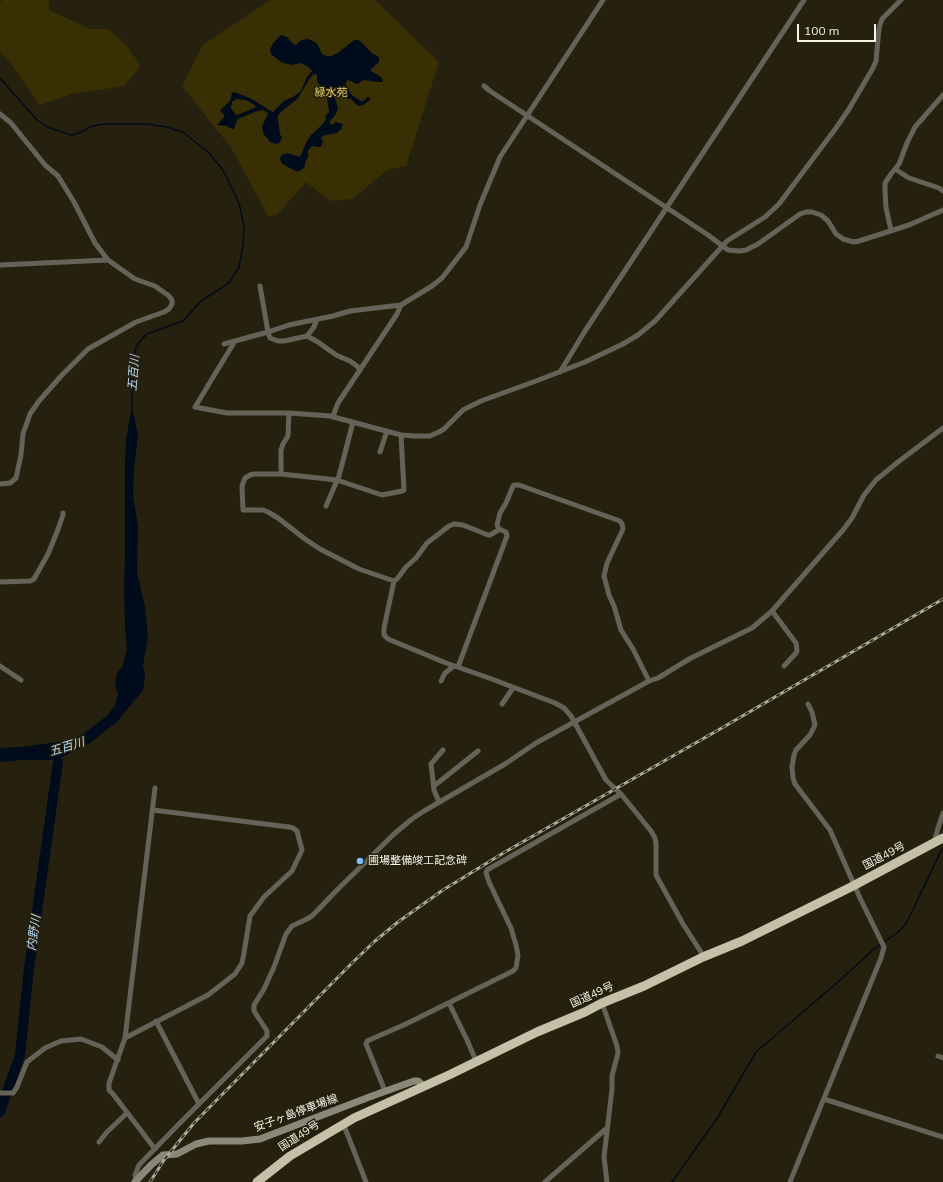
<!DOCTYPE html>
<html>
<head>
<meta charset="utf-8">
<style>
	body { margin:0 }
	#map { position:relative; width:943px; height:1182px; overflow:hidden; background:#26210e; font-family:Mulish,sans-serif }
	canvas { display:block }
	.scale { position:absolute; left:797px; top:24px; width:79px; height:18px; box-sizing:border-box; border:2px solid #f5f2e6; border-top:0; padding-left:5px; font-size:12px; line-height:14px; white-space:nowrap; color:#f5f2e6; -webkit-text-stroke:3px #26210e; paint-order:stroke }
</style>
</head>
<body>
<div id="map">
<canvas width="943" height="1182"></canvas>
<div class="scale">100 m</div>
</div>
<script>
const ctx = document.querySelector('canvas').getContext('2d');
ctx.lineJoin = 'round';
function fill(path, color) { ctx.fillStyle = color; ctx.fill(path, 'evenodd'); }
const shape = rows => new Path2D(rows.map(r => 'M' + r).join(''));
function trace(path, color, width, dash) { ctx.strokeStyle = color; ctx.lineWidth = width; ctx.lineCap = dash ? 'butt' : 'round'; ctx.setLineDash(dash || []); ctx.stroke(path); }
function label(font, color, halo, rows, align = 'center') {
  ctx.font = font + ' Mulish,"Noto Sans JP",sans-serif'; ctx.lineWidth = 3; ctx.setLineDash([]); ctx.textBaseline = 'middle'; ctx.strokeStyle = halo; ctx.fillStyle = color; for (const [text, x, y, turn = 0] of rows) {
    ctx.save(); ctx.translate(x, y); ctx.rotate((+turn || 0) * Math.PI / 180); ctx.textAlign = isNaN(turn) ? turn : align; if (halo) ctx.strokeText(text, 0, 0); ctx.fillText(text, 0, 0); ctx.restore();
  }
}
fill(shape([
	[2,0,49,0,49,10,90,29,109,29,126,45,141,66,124,86,72,94,40,105,9,61,0,52,0,3],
	[270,0,375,0,439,62,406,166,387,170,353,199,331,201,306,182,277,215,268,216,232,149,182,86,203,45]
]), '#382f04');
fill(shape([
	[281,35,287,37,293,44,296,45,301,40,308,39,315,42,318,45,322,54,327,56,331,56,338,53,354,40,359,40,373,54,379,57,379,61,378,63,371,69,371,71,381,77,383,80,382,82,377,82,364,80,357,84,348,80,346,82,346,86,352,95,362,102,368,97,370,98,370,100,363,105,358,106,351,99,347,99,344,97,343,94,339,92,337,94,335,98,338,109,336,114,329,122,332,125,336,122,343,124,341,129,337,133,325,135,322,137,321,138,323,142,322,145,320,147,312,146,310,148,308,151,308,158,306,160,304,168,298,172,284,165,281,162,280,158,282,155,287,153,300,157,305,145,310,136,316,131,326,120,325,116,329,112,327,98,322,87,318,83,317,79,317,75,316,74,314,74,310,78,298,98,281,112,278,116,278,120,280,134,282,138,279,143,276,144,270,142,263,133,262,126,267,116,268,113,263,110,257,111,238,119,236,122,234,129,232,129,227,126,217,125,224,117,224,114,221,112,220,110,230,101,232,93,234,92,250,98,263,106,269,110,273,112,284,101,293,97,301,91,307,77,312,71,307,66,300,63,291,65,281,62,271,54,270,49,274,42],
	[236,99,246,100,256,106,254,108,237,115,235,114,231,108,232,102],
	[132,406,138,435,134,469,133,496,138,526,137,572,145,607,148,637,143,665,145,676,143,690,117,722,90,743,60,758,57,775,55,775,56,760,21,760,0,762,0,748,20,747,66,741,83,734,107,716,115,705,118,693,115,686,117,673,122,667,127,650,125,628,124,586,125,554,125,463,126,439]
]), '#000b1b');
trace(shape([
	[0,78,37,120,47,127,59,131,72,135,81,132,92,126,104,124,147,124,167,127,184,133,209,153,223,170,239,203,244,227,243,245,239,267,229,283,201,301,183,321,147,334,141,340,136,347,133,365,132,407],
	[884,942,898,932,906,924,943,847],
	[672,1182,716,1120,756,1052,838,982,874,949,881,944]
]), '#000b1b', 1.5);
trace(shape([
	[0,1112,20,1055,29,968,58,762]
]), '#000b1b', 10);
trace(shape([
	[603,0,500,157,480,205,466,247,442,278,432,286,401,305,350,311,333,316,289,325,268,332,235,341,195,407,227,413,289,413,330,416,401,435,414,436,430,436,439,432,444,429,463,410,481,401,536,381,585,362,623,344,638,335,655,321,727,241,765,217,779,204,836,128,849,109,873,68,876,61,879,28,882,19,901,0],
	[484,86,490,91,708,235,728,250,739,251,746,250,758,244,800,214,806,212,812,212,821,215,828,221,836,234,843,239,854,242,859,241,909,225,943,210],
	[0,114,11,123,45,165,58,176,74,202,95,243,108,260,135,279,155,286,169,296,172,300,172,304,169,309,164,312,136,322,88,349,62,375,39,401,30,414,23,434,21,455,16,478,10,483,0,484],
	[895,169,909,178,939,188,943,191],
	[891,230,886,208,885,191,885,183,891,174,899,164,907,143,915,127,943,95],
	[0,265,108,260],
	[260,286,268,332,270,338,278,341,284,341,307,336,318,342,336,355,350,361,357,366,360,370],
	[307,336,314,327,317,319],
	[224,344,235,341],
	[560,372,585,331,804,0],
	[289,413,288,436,283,444,281,450,281,474,254,474,250,475,245,478,242,486,243,510,263,510,268,512,278,518,305,539,320,549,359,569,394,581,384,628,384,635,388,639,446,663,489,678,555,703,564,708,571,716,606,780,621,794,651,831,655,838,656,843,656,875,683,924,701,952,703,957],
	[333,416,338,403,397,314,401,305],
	[380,452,387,431],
	[281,474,337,480,382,495,402,491,404,490,401,435],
	[326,506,339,476,353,422],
	[394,581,397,579,406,567,416,558,427,543,449,526,454,524,463,525,488,535,490,535,497,531,499,529,497,525,500,513,506,503,513,486,514,485,519,485,620,521,622,524,623,529,607,563,604,576,609,595,614,606,621,630,633,649,649,681],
	[0,582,30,581,34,579,48,554,57,532,63,515,63,513],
	[772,611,796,643,797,651,796,653,784,666],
	[0,666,21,680],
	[458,667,507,536,506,532,499,529],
	[441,681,445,673,454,666],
	[502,704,513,688],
	[434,786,478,751],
	[439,802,434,790,431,764,443,750],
	[934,843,938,828,943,813],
	[449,1003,467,1040,476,1061],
	[602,1003,617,1046,618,1053,612,1076,612,1089,604,1157,607,1182],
	[156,1021,199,1104],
	[125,1038,208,995,235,974,242,963,244,953,250,916,264,897,292,871,302,850,297,831,293,828,289,827,153,810],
	[938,1056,943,1058],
	[385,1091,366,1044,367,1041,406,1024,513,971,516,968,518,955,516,945,511,928,489,882,486,873,487,870,621,794],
	[0,1093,13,1093,17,1087,27,1062,45,1048,61,1041,81,1039,102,1047,118,1060],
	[824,1099,943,1137],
	[343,1123,366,1182],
	[99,1142,107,1132,127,1113],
	[155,1149,113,1094,109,1090,109,1083,125,1038,155,788],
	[136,1180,135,1175,139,1165,179,1124,267,1036,267,1031,254,1011,254,1005,264,989,274,967,286,934,292,926,305,920,312,916,337,890,394,834,412,819,424,811,505,764,536,743,649,681,658,678,691,658,752,628,772,611,843,530,852,518,864,495,876,480,898,462,943,428],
	[545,1182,607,1128],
	[790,1182,881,958,884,947,860,898,830,830,795,784,793,778,792,767,794,755,796,750,810,735,815,725,812,712,808,704]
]), '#656359', 5);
trace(shape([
	[135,1182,151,1165,163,1155,177,1154,196,1144,209,1141,242,1141,260,1139,372,1096,414,1081,418,1081,424,1086]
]), '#8c8879', 7);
trace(shape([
	[257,1182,290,1156,354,1118,449,1075,537,1032,585,1012,602,1003,644,986,703,957,742,941,851,887,943,838]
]), '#c5c0a8', 9);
const rail = shape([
	[150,1182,164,1160,194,1123,352,963,375,941,398,922,443,890,505,852,727,725,943,599]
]);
trace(rail, '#aca89a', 3);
trace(rail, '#26210e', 1.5, [4.5]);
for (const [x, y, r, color] of [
	[360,861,4,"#79bff8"]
]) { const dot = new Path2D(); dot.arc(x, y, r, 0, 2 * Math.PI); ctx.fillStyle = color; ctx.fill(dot); trace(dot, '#26210e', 1.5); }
label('11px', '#e7cf5a', '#26210e', [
	["緑水苑",331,93]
]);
label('11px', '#f5f2e6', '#26210e', [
	["国道49号",884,856,-28],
	["国道49号",592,995,-24],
	["安子ヶ島停車場線",296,1113,-20],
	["国道49号",299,1136,-33]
]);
label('11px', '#f5f2e6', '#26210e', [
	["圃場整備竣工記念碑",368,861]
], 'left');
label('italic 12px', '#b4d6f4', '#26210e', [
	["五百川",134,373,-85],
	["五百川",67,747,-17],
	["内野川",34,933,-82]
]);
</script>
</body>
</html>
